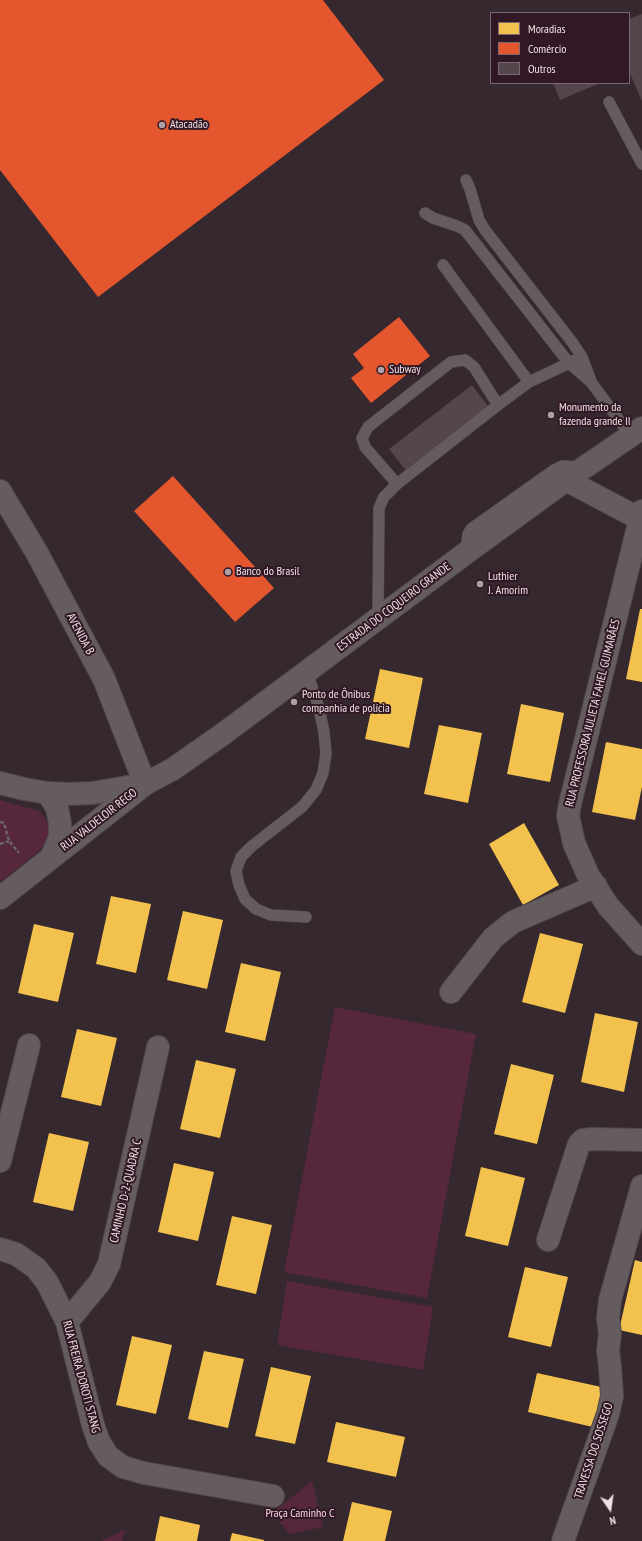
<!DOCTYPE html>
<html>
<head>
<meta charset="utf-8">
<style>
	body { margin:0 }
	#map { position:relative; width:642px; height:1541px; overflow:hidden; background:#35282e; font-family:"PT Sans Narrow",sans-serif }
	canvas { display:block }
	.legend { position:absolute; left:490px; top:12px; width:140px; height:72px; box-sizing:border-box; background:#301924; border:1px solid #7d6972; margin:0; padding:5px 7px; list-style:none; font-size:12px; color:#f0e0e6 }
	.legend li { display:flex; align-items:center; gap:8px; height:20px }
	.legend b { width:20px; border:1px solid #7d6972 }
	.north { position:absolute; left:590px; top:1489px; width:40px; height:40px; -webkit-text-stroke:3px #301924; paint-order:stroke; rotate:167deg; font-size:11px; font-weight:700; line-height:16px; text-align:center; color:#f0e0e6 }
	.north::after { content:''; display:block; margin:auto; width:14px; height:18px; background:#f0e0e6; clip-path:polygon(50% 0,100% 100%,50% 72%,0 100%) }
</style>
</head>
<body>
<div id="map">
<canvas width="642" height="1541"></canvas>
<ul class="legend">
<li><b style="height:11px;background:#f2c14e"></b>Moradias</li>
<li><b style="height:11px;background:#e4572e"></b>Comércio</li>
<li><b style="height:11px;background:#55454d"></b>Outros</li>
</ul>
<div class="north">N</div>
</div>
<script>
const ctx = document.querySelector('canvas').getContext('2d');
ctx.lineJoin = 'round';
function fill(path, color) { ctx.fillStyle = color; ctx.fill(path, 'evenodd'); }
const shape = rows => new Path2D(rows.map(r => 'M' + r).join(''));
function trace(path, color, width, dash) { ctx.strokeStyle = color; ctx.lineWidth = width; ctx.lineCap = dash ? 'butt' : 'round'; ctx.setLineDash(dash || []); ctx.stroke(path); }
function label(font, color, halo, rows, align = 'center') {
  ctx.font = font + ' "PT Sans Narrow",sans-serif'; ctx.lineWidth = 4; ctx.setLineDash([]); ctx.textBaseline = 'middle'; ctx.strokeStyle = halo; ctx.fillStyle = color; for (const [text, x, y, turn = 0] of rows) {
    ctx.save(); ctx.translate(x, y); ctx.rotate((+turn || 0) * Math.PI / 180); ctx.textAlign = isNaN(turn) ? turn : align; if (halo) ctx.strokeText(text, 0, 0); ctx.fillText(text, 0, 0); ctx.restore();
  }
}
fill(shape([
	[0,800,39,811,45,818,49,828,48,837,42,847,34,855,0,882],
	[335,1007,476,1034,427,1298,284,1272],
	[287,1281,433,1307,423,1370,277,1345],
	[312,1481,323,1527,290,1534,272,1513],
	[125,1529,122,1541,102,1541]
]), '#57273e');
fill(shape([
	[640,609,642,609,642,682,626,679],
	[380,669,423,678,409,748,365,739],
	[521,704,564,713,550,782,507,774],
	[439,725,482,733,468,803,424,794],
	[606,742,642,749,642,787,635,820,592,812],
	[524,823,559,885,523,905,489,844],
	[111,896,151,904,136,973,96,964],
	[183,911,223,920,207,989,167,980],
	[34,924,74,933,58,1002,18,993],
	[540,933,583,944,565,1013,522,1002],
	[241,963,281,972,265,1041,225,1032],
	[595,1013,638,1022,624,1092,581,1082],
	[77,1029,117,1038,101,1106,61,1097],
	[196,1060,236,1069,220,1138,180,1129],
	[511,1064,554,1075,537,1144,494,1134],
	[49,1133,89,1142,73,1211,33,1202],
	[174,1163,214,1172,198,1241,158,1232],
	[481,1167,525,1178,508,1246,465,1236],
	[232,1216,272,1225,256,1294,216,1285],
	[635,1260,642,1262,642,1335,619,1330],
	[525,1267,568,1277,551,1347,508,1337],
	[132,1336,172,1345,156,1414,116,1405],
	[204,1351,244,1359,228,1428,188,1419],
	[271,1367,311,1376,295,1444,255,1436],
	[537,1373,606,1388,597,1428,528,1412],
	[336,1422,405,1437,396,1477,327,1462],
	[352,1502,392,1511,385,1541,343,1541],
	[160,1516,200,1525,197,1541,155,1541],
	[232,1533,264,1540,264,1541,230,1541]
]), '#f2c14e');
fill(shape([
	[0,0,323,0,384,80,98,297,0,170],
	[399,317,430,356,371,403,351,378,364,368,353,354],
	[173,476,274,588,235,622,134,511]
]), '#e4572e');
fill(shape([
	[642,14,642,101,629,71,629,19],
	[553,83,600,83,560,100],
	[472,385,494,414,412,478,389,449]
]), '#55454d');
const service = shape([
	[609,102,642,164],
	[466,180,470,189,479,220,485,230,572,342,582,357,591,381],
	[425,213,433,218,457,226,465,230,569,363,591,382,630,435],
	[443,265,529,382],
	[397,484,365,447,362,438,368,427,451,362,465,360,474,367,498,405],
	[466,552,468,534,471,529,554,470,562,466,582,467],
	[378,619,379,508,384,497,397,484,498,405,529,382,582,357],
	[306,917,271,915,256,909,245,899,239,885,236,871,241,857,252,846,302,807,316,790,323,773,326,754,324,732,319,708,307,672]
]);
const minor = shape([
	[566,480,640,519],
	[0,491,37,553,104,679,145,784,0,898],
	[642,511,570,804,568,816,574,843,588,875,608,906,642,944],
	[48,793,57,808,60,823,60,837,51,858],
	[451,992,493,938,513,922,596,886],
	[0,1161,29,1045],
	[548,1240,579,1144,583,1140,592,1139,642,1140],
	[0,1249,16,1254,36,1268,47,1282,67,1322,93,1425,99,1442,108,1456,123,1467,144,1473,273,1496],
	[67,1322,100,1282,109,1264,158,1047],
	[563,1541,608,1414,612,1396,610,1367,608,1351,610,1334,608,1318,610,1300,642,1186]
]);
const secondary = shape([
	[0,783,24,789,48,793,69,794,93,793,145,784,173,769,223,734,466,553,566,480,642,428]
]);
trace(service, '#52474c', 12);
trace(minor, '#52474c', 24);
trace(secondary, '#52474c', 24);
trace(shape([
	[0,822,4,823,9,841,19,853],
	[0,844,9,841]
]), '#6b6367', 2.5, [4, 2]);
trace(service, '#655c60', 11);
trace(minor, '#655c60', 22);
trace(secondary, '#655c60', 22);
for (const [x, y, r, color] of [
	[162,125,4,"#afa0a6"],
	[381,370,4,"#afa0a6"],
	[551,415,4,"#afa0a6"],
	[228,572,4,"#afa0a6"],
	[480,584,4,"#afa0a6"],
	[294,702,4,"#afa0a6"]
]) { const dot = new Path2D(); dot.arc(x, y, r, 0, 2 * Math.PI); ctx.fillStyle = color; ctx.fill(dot); trace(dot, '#301924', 1.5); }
label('12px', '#f0e0e6', '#301924', [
	["Atacadão",170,125],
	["Subway",389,370],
	["Monumento da",559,408],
	["fazenda grande II",559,422],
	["Banco do Brasil",236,572],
	["Luthier",488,577],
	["J. Amorim",488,591],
	["Ponto de Ônibus",302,695],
	["companhia de polícia",302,709]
], 'left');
label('12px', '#f0e0e6', '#301924', [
	["ESTRADA DO COQUEIRO GRANDE",394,607,-37],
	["AVENIDA B",80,634,62],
	["RUA PROFESSORA JULIETA FAHEL GUIMARÃES",593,713,-76],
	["RUA VALDELOIR REGO",99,820,-38],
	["CAMINHO D-2-QUADRA C",126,1191,-77],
	["RUA FREIRA DOROTI STANG",81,1377,75],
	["TRAVESSA DO SOSSEGO",594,1451,-72]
]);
label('12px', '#f8d3e2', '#301924', [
	["Praça Caminho C",300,1514]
]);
</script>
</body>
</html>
